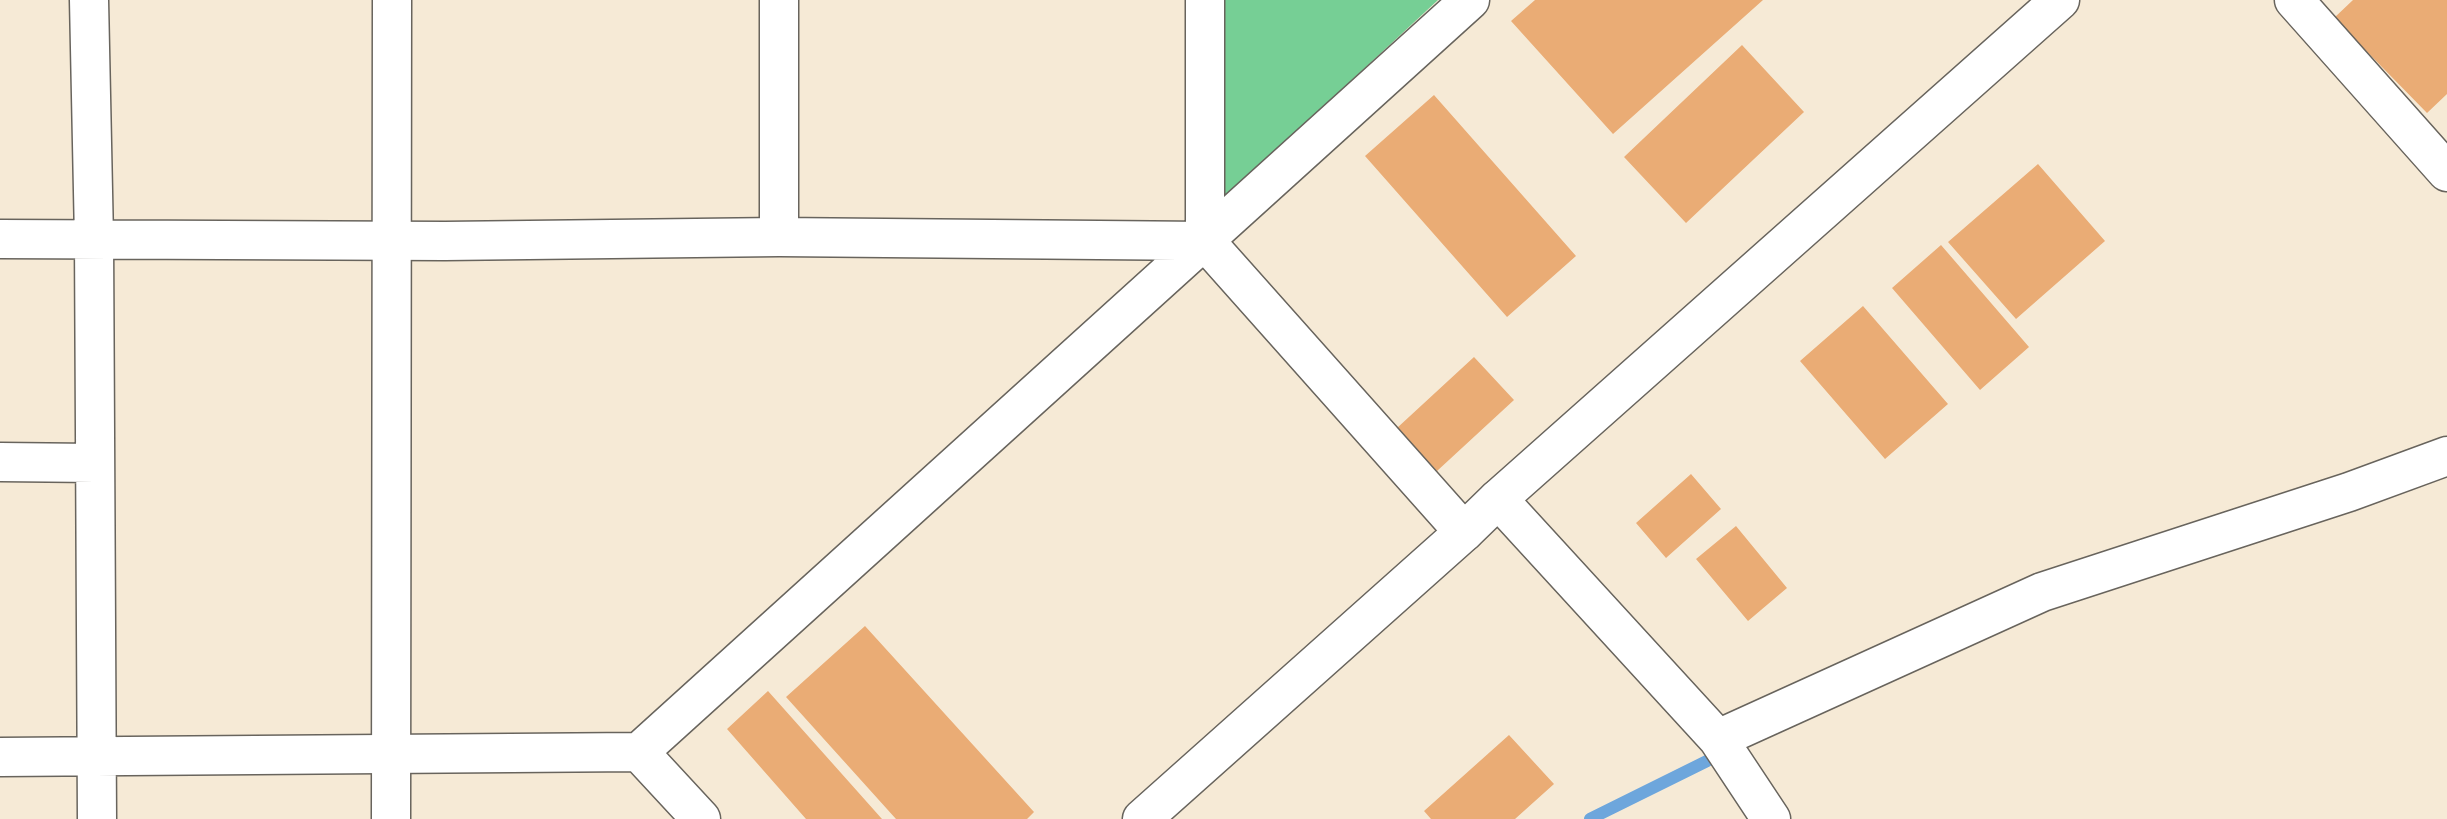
<!DOCTYPE html>
<html>
<head>
<meta charset="utf-8">
<style>
	body { margin:0 }
	canvas { display:block; background:#f6ead6 }
</style>
</head>
<body>
<canvas width="2447" height="819"></canvas>
<script>
const ctx = document.querySelector('canvas').getContext('2d');
ctx.lineJoin = 'round';
function fill(path, color) { ctx.fillStyle = color; ctx.fill(path, 'evenodd'); }
const shape = rows => new Path2D(rows.map(r => 'M' + r).join(''));
function trace(path, color, width, dash) { ctx.strokeStyle = color; ctx.lineWidth = width; ctx.lineCap = dash ? 'butt' : 'round'; ctx.setLineDash(dash || []); ctx.stroke(path); }
fill(shape([
	[1219,0,1438,0,1228,195,1219,190]
]), '#76cf95');
trace(shape([
	[1590,819,1707,761]
]), '#6da6dc', 12);
fill(shape([
	[1535,0,1763,0,1613,134,1511,21],
	[2353,0,2447,0,2447,94,2427,113,2334,18],
	[1742,45,1804,112,1686,223,1624,157],
	[1434,95,1576,256,1507,317,1365,156],
	[2038,164,2105,241,2016,319,1948,242],
	[1941,245,2029,347,1980,390,1892,288],
	[1863,306,1948,404,1885,459,1800,361],
	[1474,357,1514,400,1437,471,1397,428],
	[1691,474,1721,509,1666,558,1636,523],
	[1736,526,1787,588,1748,621,1696,559],
	[865,626,1034,812,1027,819,896,819,786,697],
	[768,691,882,819,806,819,727,729],
	[1509,735,1554,784,1515,819,1431,819,1424,811]
]), '#eaac75');
const street = shape([
	[89,0,94,239,97,819],
	[1205,0,1205,241,1464,532],
	[2294,0,2447,172],
	[779,237,779,0],
	[0,239,445,241,779,237,1205,241],
	[0,462,95,463],
	[1498,499,1718,739,1771,819],
	[1718,739,2042,592,2349,492,2447,456],
	[639,752,701,819],
	[0,757,639,752,1470,0]
]);
const secondary = shape([
	[391,819,392,0],
	[1142,819,1464,532,1498,499,2060,0]
]);
trace(street, '#68645d', 41);
trace(secondary, '#68645d', 41);
trace(street, '#fff', 38);
trace(secondary, '#fff', 38);
</script>
</body>
</html>
